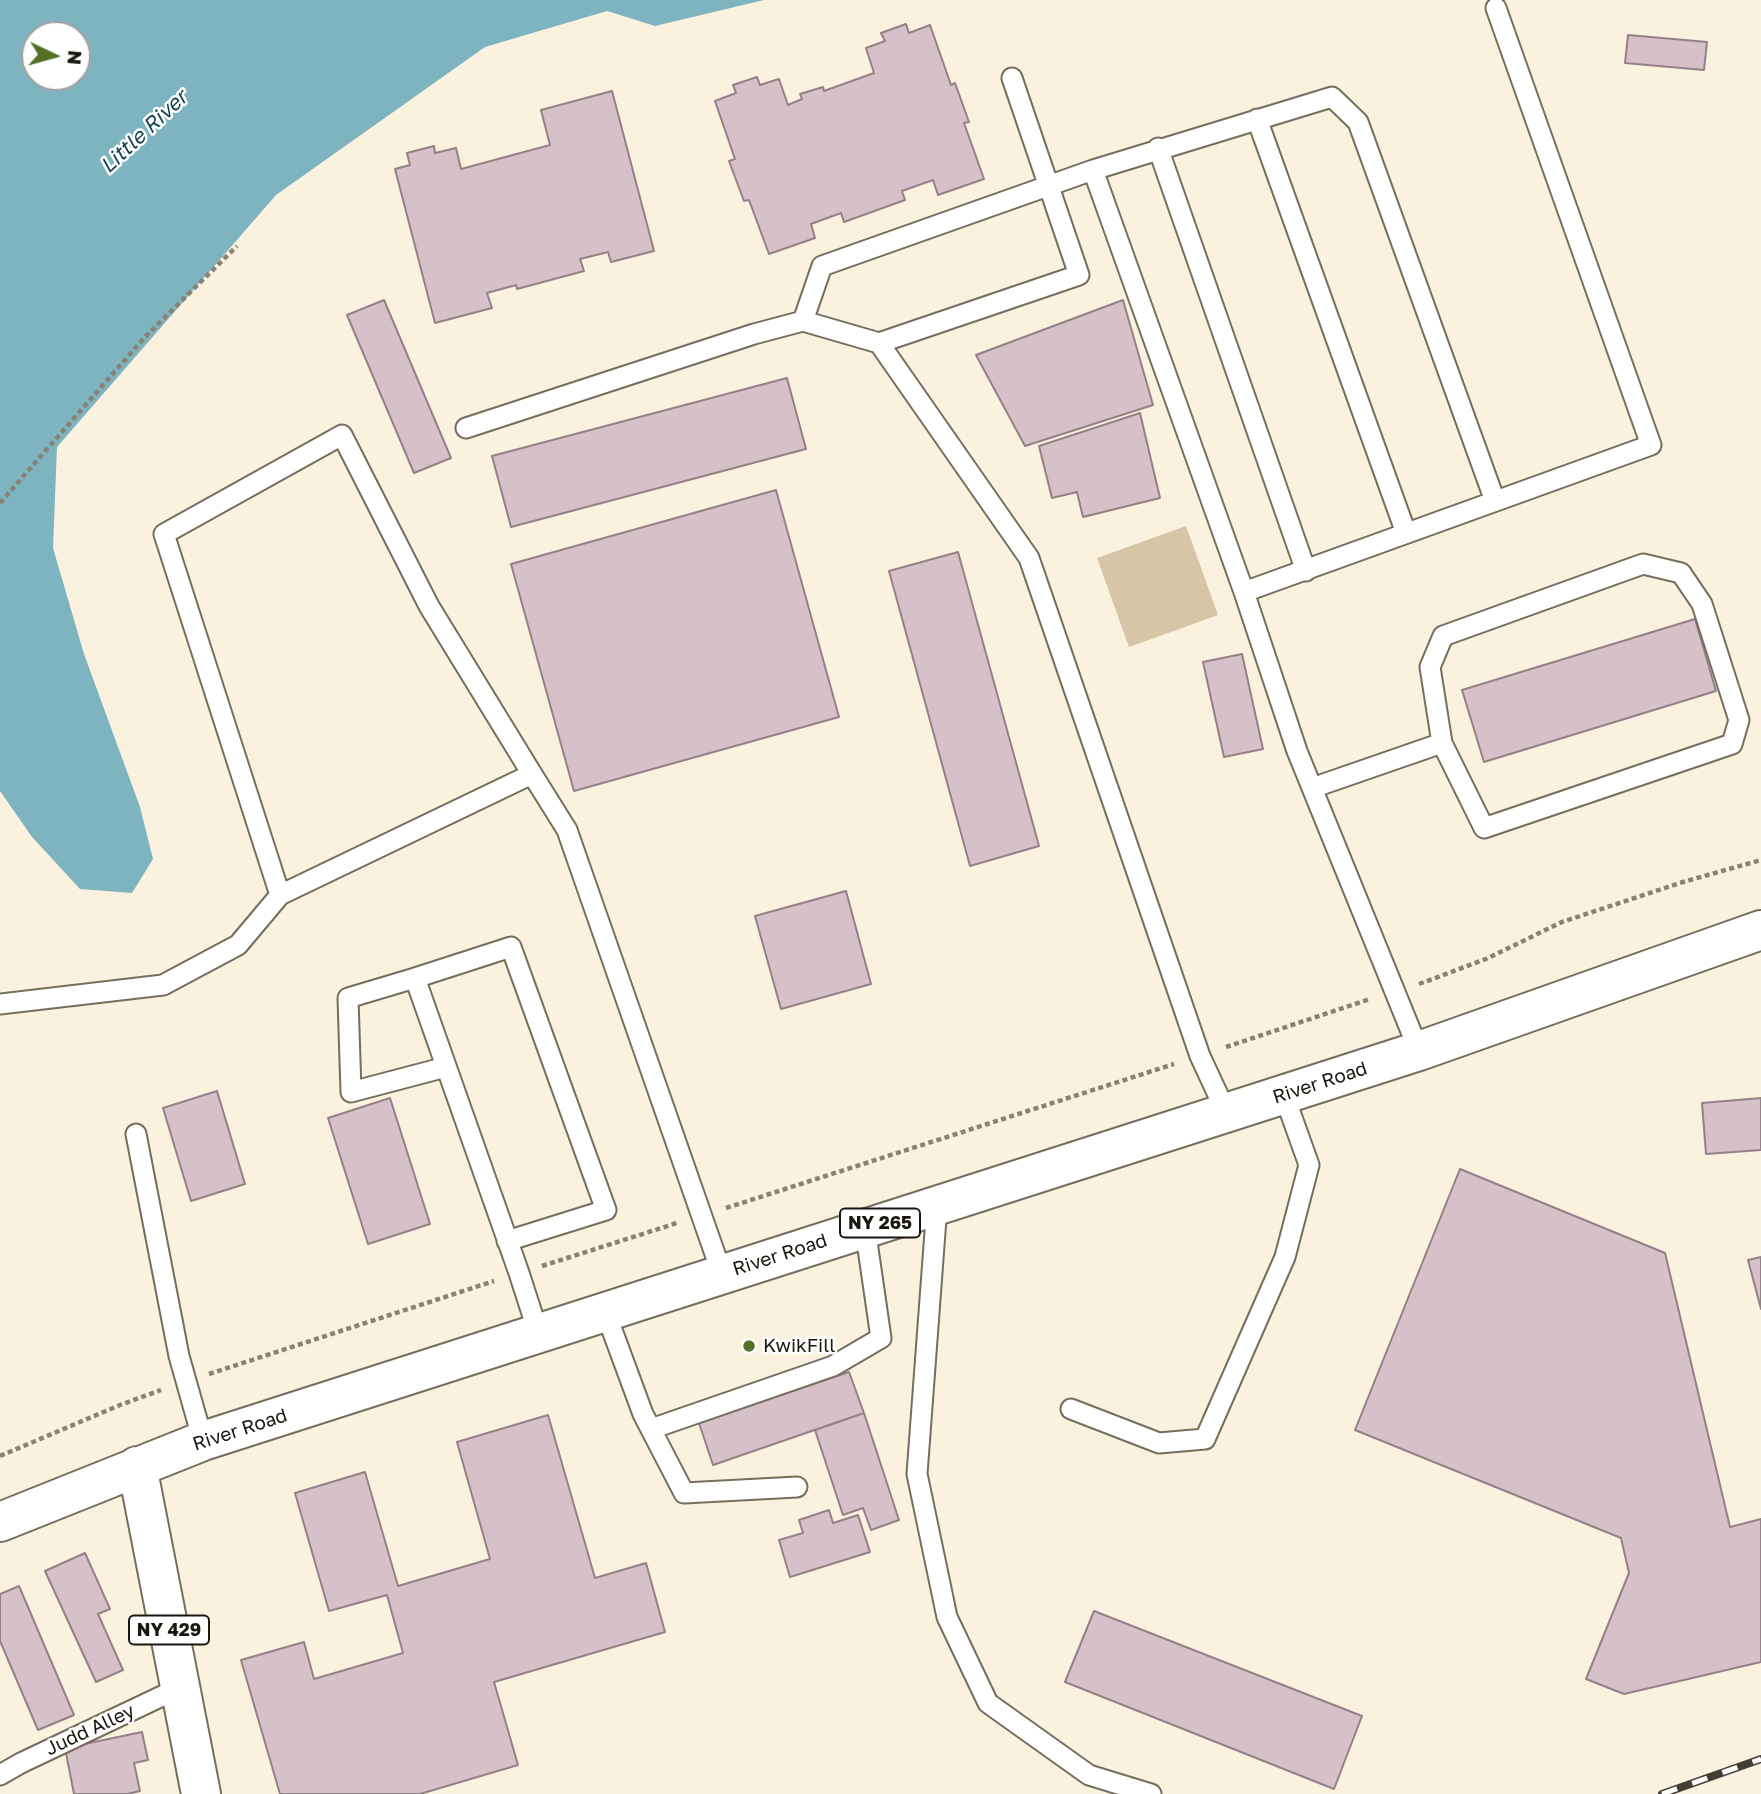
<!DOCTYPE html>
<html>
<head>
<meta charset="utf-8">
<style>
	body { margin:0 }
	#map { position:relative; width:1761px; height:1794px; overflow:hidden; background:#fbf1df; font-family:"Golos Text",sans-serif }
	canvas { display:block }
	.north { position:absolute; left:21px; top:21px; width:70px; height:70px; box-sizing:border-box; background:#fff; border:2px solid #a3a29f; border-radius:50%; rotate:95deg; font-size:19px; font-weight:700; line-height:28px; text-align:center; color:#19160f }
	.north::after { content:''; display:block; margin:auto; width:24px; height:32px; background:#527127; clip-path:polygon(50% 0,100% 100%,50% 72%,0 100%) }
</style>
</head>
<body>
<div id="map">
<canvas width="1761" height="1794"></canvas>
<div class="north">N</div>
</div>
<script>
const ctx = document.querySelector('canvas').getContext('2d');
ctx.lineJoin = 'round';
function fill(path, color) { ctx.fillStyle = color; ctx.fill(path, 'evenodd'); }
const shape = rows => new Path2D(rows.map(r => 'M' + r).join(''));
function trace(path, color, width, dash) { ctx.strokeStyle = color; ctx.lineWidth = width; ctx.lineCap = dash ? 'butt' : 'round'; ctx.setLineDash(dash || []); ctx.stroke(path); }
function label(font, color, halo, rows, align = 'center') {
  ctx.font = font + ' "Golos Text",sans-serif'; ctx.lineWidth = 5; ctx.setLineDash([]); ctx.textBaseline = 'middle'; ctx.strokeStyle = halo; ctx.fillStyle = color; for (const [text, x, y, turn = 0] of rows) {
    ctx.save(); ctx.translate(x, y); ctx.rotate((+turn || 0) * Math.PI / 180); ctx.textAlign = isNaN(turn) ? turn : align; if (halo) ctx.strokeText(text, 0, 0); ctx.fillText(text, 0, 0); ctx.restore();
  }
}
fill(shape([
	[1186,526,1218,615,1129,647,1097,558]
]), '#d6c5a6');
fill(shape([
	[0,0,764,0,655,26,607,11,485,47,276,195,57,447,53,548,84,654,140,807,153,859,132,893,80,889,32,837,0,791],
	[35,35,77,35,77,77,35,77]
]), '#7eb4c0');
const building = shape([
	[906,24,909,33,930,25,951,85,955,83,969,122,964,123,984,179,938,195,933,180,902,191,905,200,844,222,841,213,811,224,815,238,769,254,749,200,744,201,729,161,735,159,715,101,736,93,733,85,757,77,760,85,779,79,788,105,802,99,800,94,823,87,824,91,874,73,866,48,885,41,881,33,906,24],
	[1628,35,1707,42,1704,70,1625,63,1628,35],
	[612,91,654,251,611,262,608,252,580,259,584,271,517,289,516,285,487,293,492,308,435,323,395,169,410,165,407,153,434,146,435,153,456,148,461,169,550,145,541,110,612,91],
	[384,300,451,458,414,473,347,315,384,300],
	[1123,300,1153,405,1025,446,976,355,1123,300],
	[787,378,806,449,511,527,492,456,787,378],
	[1140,413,1160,498,1083,517,1077,492,1052,498,1039,446,1140,413],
	[776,490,839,717,574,791,511,564,776,490],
	[958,552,1039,846,970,866,889,571,958,552],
	[1695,619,1716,691,1484,762,1462,690,1695,619],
	[1242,654,1263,749,1224,757,1203,662,1242,654],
	[846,891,871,984,781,1009,755,916,846,891],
	[217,1091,245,1184,191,1201,163,1108,217,1091],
	[390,1098,430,1224,368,1244,328,1118,390,1098],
	[1761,1098,1761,1150,1706,1154,1702,1103,1761,1098],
	[1460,1169,1665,1253,1730,1527,1761,1519,1761,1662,1624,1694,1586,1679,1629,1573,1621,1538,1355,1430,1460,1169],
	[1761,1257,1761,1309,1748,1260,1761,1257],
	[849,1372,864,1413,713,1465,699,1423,849,1372],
	[864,1413,899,1520,871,1530,863,1508,843,1515,815,1430,864,1413],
	[548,1415,595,1578,646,1563,665,1632,494,1682,518,1765,420,1794,280,1794,241,1660,304,1642,314,1679,403,1653,387,1595,329,1611,295,1493,365,1472,398,1586,490,1559,457,1442,548,1415],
	[829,1510,833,1523,858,1515,870,1552,790,1577,779,1540,803,1533,799,1520,829,1510],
	[85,1553,110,1609,98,1614,123,1670,96,1682,45,1571,85,1553],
	[19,1586,74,1715,38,1730,0,1641,0,1594,19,1586],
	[1094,1611,1362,1716,1334,1789,1065,1682,1094,1611],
	[142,1732,148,1760,134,1763,140,1791,127,1794,74,1794,65,1748,142,1732]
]);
fill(building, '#d7c1c8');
trace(building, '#948087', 2);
const service = shape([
	[1257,119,1406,533],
	[1158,148,1306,571],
	[1093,170,1244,592,1297,751,1419,1051],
	[803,321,822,266,1093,170,1332,97,1358,122,1495,501],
	[879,343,1029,558,1200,1056,1226,1112],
	[466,428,754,334,803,321,879,343,1079,275,1012,78],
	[1244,592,1651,445,1496,8],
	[532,774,280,895,164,534,342,435,429,606,532,774,567,830,722,1274],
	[1312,788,1442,743,1430,667,1443,636,1643,564,1681,573,1702,604,1739,720,1732,744,1484,828,1442,743],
	[415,978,511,947,606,1210,507,1241],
	[0,1004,163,985,238,945,280,895],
	[446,1067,351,1092,348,998,415,978,519,1273,538,1332],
	[136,1134,179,1356,203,1441],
	[937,1205,917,1474,947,1617,988,1703,1089,1775,1151,1794],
	[605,1311,643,1414,684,1493,797,1487],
	[1071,1409,1159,1443,1205,1439,1285,1257,1309,1165,1284,1095],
	[651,1429,833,1366,881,1338,865,1228],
	[0,1775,21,1763,181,1687]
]);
const primary = shape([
	[137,1466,201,1794],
	[0,1522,203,1441,1419,1051,1761,930]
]);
trace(service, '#766e5d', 23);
trace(primary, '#766e5d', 42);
trace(shape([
	[0,503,145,337,237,246],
	[1419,984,1486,959,1562,922,1683,882,1761,860],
	[1226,1047,1370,999],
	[726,1208,1174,1064],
	[542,1266,677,1223],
	[209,1374,494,1281],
	[0,1456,120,1405,161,1390]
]), '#888275', 4.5, [5, 3.5]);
trace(service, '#fff', 19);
trace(primary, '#fff', 38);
const rail = shape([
	[1662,1794,1761,1759]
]);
trace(rail, '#423e35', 8);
trace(rail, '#fff', 5, [16]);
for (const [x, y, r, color] of [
	[749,1346,7,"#527127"]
]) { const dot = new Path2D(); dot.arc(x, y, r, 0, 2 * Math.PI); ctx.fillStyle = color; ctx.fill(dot); trace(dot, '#fff', 2.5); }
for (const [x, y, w] of [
	[880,1223,80],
	[169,1630,80]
]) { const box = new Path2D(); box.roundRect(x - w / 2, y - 14.5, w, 29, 5); ctx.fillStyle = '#fff'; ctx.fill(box); trace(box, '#19160f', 2); }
label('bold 18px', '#19160f', null, [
	["NY 265",880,1223],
	["NY 429",169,1630]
]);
label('19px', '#19160f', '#fff', [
	["River Road",1320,1083,-18],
	["River Road",780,1255,-18],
	["River Road",240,1430,-18],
	["Judd Alley",90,1730,-25]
]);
label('19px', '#19160f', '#fff', [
	["KwikFill",763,1346]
], 'left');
label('italic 21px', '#14454f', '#fff', [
	["Little River",144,132,-43]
]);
</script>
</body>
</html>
